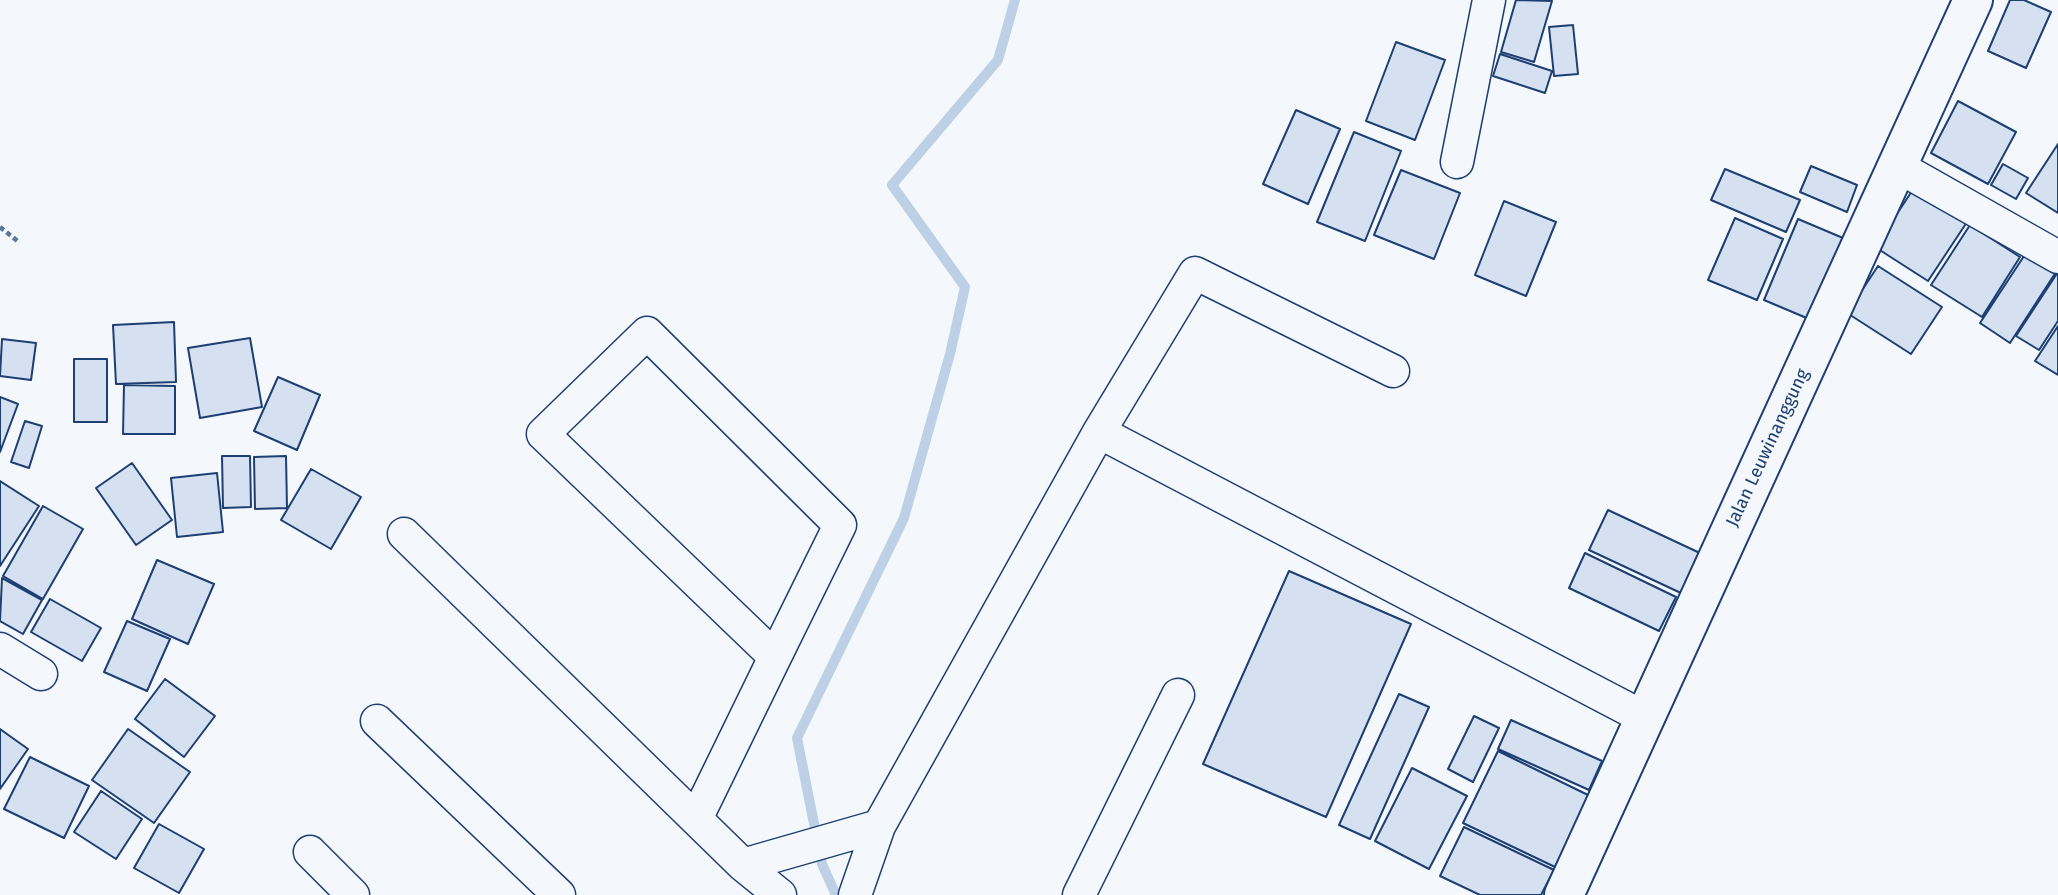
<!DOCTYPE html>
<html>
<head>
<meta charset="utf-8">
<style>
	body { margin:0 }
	canvas { display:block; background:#f4f7fb }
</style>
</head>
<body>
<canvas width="2058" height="895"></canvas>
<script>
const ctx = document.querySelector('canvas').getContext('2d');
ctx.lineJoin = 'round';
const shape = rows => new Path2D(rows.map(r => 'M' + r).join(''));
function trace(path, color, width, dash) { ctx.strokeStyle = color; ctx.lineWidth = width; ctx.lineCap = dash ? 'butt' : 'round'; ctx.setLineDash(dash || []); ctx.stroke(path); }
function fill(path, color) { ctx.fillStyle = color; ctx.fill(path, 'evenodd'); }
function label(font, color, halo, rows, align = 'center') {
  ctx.font = font + ' "Fira Sans",sans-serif'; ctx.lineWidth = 5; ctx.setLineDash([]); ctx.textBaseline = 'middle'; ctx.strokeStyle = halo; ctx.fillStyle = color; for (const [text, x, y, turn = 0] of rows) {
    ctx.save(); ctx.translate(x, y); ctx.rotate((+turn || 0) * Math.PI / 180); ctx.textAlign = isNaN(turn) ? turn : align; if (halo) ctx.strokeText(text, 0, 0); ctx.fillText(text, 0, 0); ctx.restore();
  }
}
trace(shape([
	[836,895,822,864,797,738,904,518,950,354,965,287,892,185,998,60,1015,0]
]), '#bed0e5', 10);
const building = shape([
	[1516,0,1552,1,1534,62,1501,52,1516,0],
	[2010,0,2024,0,2051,12,2026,68,1988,51,2010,0],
	[1573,25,1578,74,1554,76,1549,27,1573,25],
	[1396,42,1445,60,1415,140,1366,121,1396,42],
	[1500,54,1552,71,1545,93,1493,76,1500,54],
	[1958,101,2016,132,1988,184,1931,153,1958,101],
	[1296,110,1340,129,1308,204,1263,184,1296,110],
	[1354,132,1401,151,1365,241,1317,222,1354,132],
	[2058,144,2058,213,2026,193,2058,144],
	[2003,164,2028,178,2016,199,1991,185,2003,164],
	[1811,166,1857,185,1847,212,1800,192,1811,166],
	[1725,169,1800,200,1786,232,1711,200,1725,169],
	[1401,170,1460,193,1434,259,1374,235,1401,170],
	[1916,185,1969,219,1928,281,1875,247,1916,185],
	[1504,201,1556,222,1526,296,1475,275,1504,201],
	[1735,218,1783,239,1757,300,1708,280,1735,218],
	[1798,219,1843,238,1809,319,1764,300,1798,219],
	[1970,225,2020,257,1982,317,1931,285,1970,225],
	[2026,253,2056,272,2010,343,1980,323,2026,253],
	[1878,266,1942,307,1911,354,1847,313,1878,266],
	[2058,272,2058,321,2039,350,2016,336,2058,272],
	[174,322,176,382,116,384,113,325,174,322],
	[2058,326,2058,375,2035,361,2058,326],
	[250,338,262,407,200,418,188,348,250,338],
	[2,339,36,343,31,380,0,376,2,339],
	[74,359,107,359,107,422,74,422,74,359],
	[278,377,320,395,297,450,254,431,278,377],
	[124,385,175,386,175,434,123,434,124,385],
	[0,397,18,404,0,452,0,397],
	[25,421,42,426,29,468,11,462,25,421],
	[222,456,250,456,251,507,223,508,222,456],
	[286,456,287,508,255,509,254,457,286,456],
	[132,463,172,520,136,545,96,488,132,463],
	[311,469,361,497,331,549,281,520,311,469],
	[217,473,223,532,177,537,171,478,217,473],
	[0,481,39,506,0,566,0,481],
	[43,506,83,529,43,599,3,576,43,506],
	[1608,510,1702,554,1683,594,1589,550,1608,510],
	[1585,553,1676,597,1659,631,1569,588,1585,553],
	[157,560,214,584,188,644,132,619,157,560],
	[1289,571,1411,624,1326,817,1203,764,1289,571],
	[2,578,42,600,23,634,0,621,2,578],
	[50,599,101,628,82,661,31,632,50,599],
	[127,621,170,639,147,691,104,672,127,621],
	[165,679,215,716,184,757,135,719,165,679],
	[1399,694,1429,707,1370,839,1339,825,1399,694],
	[1474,716,1499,728,1473,782,1448,769,1474,716],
	[1511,720,1602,761,1589,790,1498,749,1511,720],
	[0,729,28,749,0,789,0,729],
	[128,729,190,772,154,823,92,780,128,729],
	[1498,751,1590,796,1555,867,1463,823,1498,751],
	[30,757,89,786,64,838,4,809,30,757],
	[1412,768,1467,796,1429,869,1375,841,1412,768],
	[101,791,142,819,116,859,74,832,101,791],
	[159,824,204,849,179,893,134,868,159,824],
	[1464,827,1554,870,1541,895,1480,895,1440,876,1464,827]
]);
fill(building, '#d5e0f0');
trace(building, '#1d3f73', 2);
const minor = shape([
	[1457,162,1489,0],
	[1897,166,2058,257],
	[1099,432,1645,718],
	[404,534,743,865,780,895],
	[0,649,41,674],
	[377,721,559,895],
	[696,819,775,657,840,525,647,333,543,434,775,657],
	[310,852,353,895],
	[743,865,879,826],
	[855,895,879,826,1099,432,1195,273,1393,371],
	[1079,895,1178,695]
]);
const secondary = shape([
	[1564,895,1973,0]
]);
trace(minor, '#1d3f73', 35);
trace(secondary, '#1d3f73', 42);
trace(shape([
	[0,227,20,243]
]), '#5e769c', 4.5, [5, 3.5]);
trace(minor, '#f4f7fb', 32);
trace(secondary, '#f4f7fb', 38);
label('18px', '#1d3f73', '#f4f7fb', [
	["Jalan Leuwinanggung",1768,448,-65]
]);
</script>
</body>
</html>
